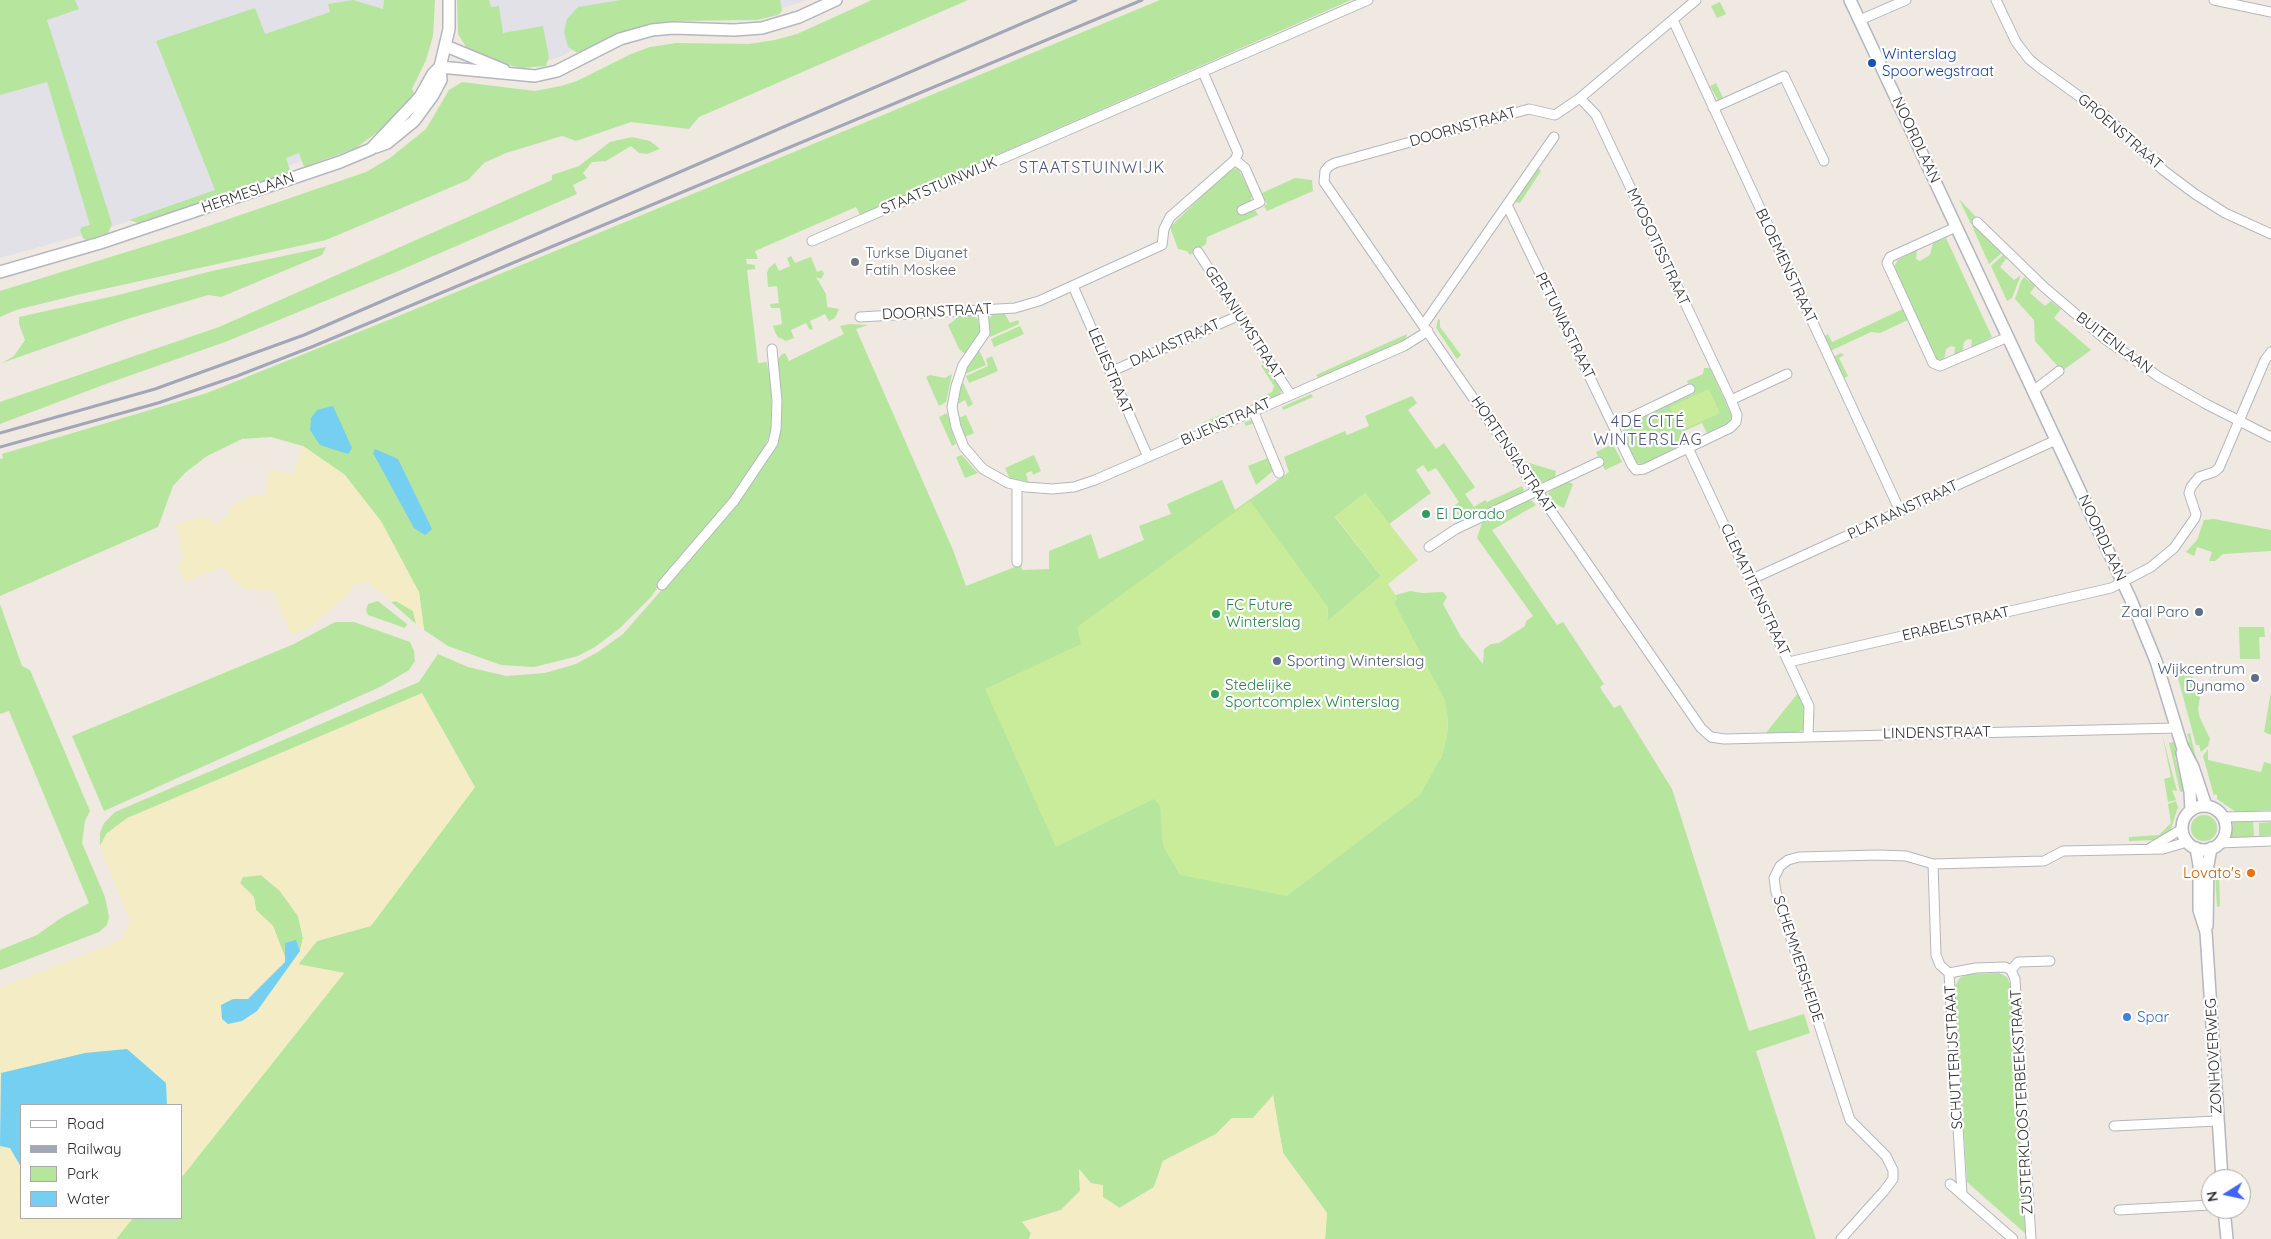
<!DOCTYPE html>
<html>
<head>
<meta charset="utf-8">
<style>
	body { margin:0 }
	#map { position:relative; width:2271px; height:1239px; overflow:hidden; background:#efe9e1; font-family:Quicksand,sans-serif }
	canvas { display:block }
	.legend { position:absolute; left:20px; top:1104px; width:162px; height:115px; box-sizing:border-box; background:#fff; border:1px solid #ababab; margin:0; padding:6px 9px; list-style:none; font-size:15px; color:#2e2e2e }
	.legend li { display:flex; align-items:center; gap:10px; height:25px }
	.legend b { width:25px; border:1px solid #ababab }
	.north { position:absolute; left:2201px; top:1169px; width:50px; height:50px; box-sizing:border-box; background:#fff; border:1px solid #ababab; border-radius:50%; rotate:260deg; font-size:14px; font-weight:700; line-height:20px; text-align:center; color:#2e2e2e }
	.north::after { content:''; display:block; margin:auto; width:18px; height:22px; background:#4264fb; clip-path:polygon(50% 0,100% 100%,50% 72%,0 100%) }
</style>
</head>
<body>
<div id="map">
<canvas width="2271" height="1239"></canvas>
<ul class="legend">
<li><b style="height:6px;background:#fff"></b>Road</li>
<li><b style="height:6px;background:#a3a6b8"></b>Railway</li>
<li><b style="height:14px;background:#b6e59e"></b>Park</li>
<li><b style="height:14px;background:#75cff0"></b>Water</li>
</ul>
<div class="north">N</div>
</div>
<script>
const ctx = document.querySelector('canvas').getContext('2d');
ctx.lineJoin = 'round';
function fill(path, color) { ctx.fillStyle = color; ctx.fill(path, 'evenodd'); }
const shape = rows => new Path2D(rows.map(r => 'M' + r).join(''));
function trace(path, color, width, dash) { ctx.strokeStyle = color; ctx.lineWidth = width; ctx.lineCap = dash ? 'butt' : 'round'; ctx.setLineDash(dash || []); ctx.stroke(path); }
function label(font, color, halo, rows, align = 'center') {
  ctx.font = font + ' Quicksand,sans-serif'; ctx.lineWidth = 4.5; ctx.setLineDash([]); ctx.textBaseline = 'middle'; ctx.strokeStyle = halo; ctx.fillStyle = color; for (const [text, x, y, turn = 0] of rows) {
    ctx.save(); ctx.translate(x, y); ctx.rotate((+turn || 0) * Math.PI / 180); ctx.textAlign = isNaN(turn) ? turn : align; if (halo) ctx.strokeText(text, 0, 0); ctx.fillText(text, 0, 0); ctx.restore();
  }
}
fill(shape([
	[57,0,384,0,384,9,348,145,111,227,0,258,0,38],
	[465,0,807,0,750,19,651,15,587,40,562,56,536,65]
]), '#e3e1e8');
fill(shape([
	[0,0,75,0,79,9,47,20,112,224,108,233,86,240,83,238,80,230,82,227,90,225,47,82,0,95],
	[353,0,383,9,384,0,435,0,433,36,426,60,412,89,416,96,400,115,356,148,304,167,299,153,286,158,291,173,138,223,129,220,215,190,156,41,255,8,265,34,330,12,328,4],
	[457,0,489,0,491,7,499,6,503,33,543,26,549,57,546,66,522,68,495,62,466,47,458,34],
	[621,0,780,0,782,11,778,15,757,20,672,21,645,25,621,33,582,52,576,52,568,47,564,32,567,19,578,7],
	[872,0,968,0,699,117,689,129,631,122,576,141,562,136,506,153,484,163,468,180,326,240,81,294,16,310,0,317,0,291,185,234,366,172,390,158,426,129,449,90,462,82,535,91,561,86,577,81,631,54,650,47,676,43,749,44,775,40,797,34],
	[1160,0,1351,0,860,215,856,207,755,251,758,259,746,259,747,264,755,265,755,269,747,270,758,363,767,362,771,386,772,427,763,453,736,495,664,578,651,597,620,628,595,647,578,656,534,667,501,665,448,646,424,630,419,592,345,475,303,446,271,437,242,439,207,456,186,472,173,486,158,527,0,596,0,459,3,458,2,454,207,393,401,315],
	[1720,2,1726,14,1717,18,1711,6],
	[1716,83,1723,98,1718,100,1710,86],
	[632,137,650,141,660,149,647,154,639,153,631,146,606,161,592,162,583,173,587,178,573,185,577,194,396,272,225,342,103,385,0,424,0,402,219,327,552,180,552,175,579,166,610,142],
	[1238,168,1252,196,1250,202,1239,207,1241,215,1255,210,1258,215,1207,237,1206,244,1190,255,1187,251,1178,249,1170,227,1229,170],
	[1538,168,1541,171,1520,203,1515,202],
	[1295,178,1312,180,1313,191,1267,211,1264,206,1267,204,1262,193],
	[1959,199,1977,218,1975,223,1971,224],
	[1972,226,1978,226,2004,251,1989,264],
	[1946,238,1992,337,1971,348,1972,340,1968,339,1964,342,1962,353,1954,356,1955,347,1951,346,1946,349,1944,360,1940,361,1935,358,1894,272,1894,267,1898,260,1917,250,1916,259,1920,261,1930,255,1933,243],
	[326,247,322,255,221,297,208,295,127,319,2,363,14,356,25,340,19,324,19,317,114,296,212,271],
	[2005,253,2008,256,2000,267,2014,280,2021,275,2012,298,2007,301,1991,266],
	[791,256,795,263,811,257,817,272,822,270,824,274,821,279,816,277,826,294,827,307,839,309,835,318,829,321,825,314,810,321,813,329,810,330,806,323,791,330,794,338,786,341,778,337,775,332,773,326,782,324,780,308,771,308,770,304,779,303,777,286,768,287,767,273,769,268,775,263,779,271,790,266,787,258],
	[2024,277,2035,286,2030,293,2045,306,2051,301,2061,309,2054,318,2091,350,2062,371,2035,341,2034,320,2015,299,2021,281],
	[1903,309,1908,320,1880,333,1871,332,1830,351,1823,337,1828,334,1832,342],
	[993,314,1005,314,1010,323,1018,320,1019,324,990,337,988,320],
	[972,315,978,319,980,333,965,354,959,349,948,325,956,319,956,316],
	[1438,319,1440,320,1440,327,1461,355,1457,359,1436,328],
	[850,324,868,325,856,329,953,550,966,586,1015,567,1021,562,1022,570,1049,569,1049,551,1091,534,1099,559,1144,540,1139,526,1171,514,1167,504,1222,480,1235,510,1289,472,1284,457,1345,431,1347,435,1369,426,1365,416,1412,396,1417,403,1408,410,1436,449,1444,443,1475,487,1465,494,1474,507,1485,500,1487,502,1522,486,1524,490,1521,494,1466,520,1460,518,1453,507,1459,502,1436,468,1428,472,1423,465,1416,470,1431,493,1389,524,1365,493,1335,517,1381,576,1327,622,1328,608,1231,678,1424,781,1441,758,1447,736,1448,718,1375,624,1396,595,1410,591,1422,593,1443,592,1447,597,1443,604,1461,637,1483,664,1484,649,1491,644,1499,643,1525,626,1526,621,1533,616,1477,538,1482,523,1527,500,1532,501,1536,505,1492,530,1557,625,1563,622,1604,684,1600,687,1602,691,1614,708,1620,705,1672,789,1749,1031,1804,1014,1810,1033,1756,1051,1816,1239,1325,1239,1327,1213,1283,1153,1273,1096,1253,1118,1232,1118,1216,1134,1163,1161,1154,1187,1119,1208,1103,1197,1079,1169,1080,1191,1061,1210,1022,1222,1031,1233,1029,1239,116,1239,133,1218,181,1218,181,1178,344,973,298,965,317,941,371,925,475,787,107,833,100,846,100,833,104,823,115,812,419,682,438,654,468,667,506,676,545,673,576,664,598,652,623,634,732,510,779,442,782,402,776,363,781,355,785,353,789,361,844,334,840,326],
	[1020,326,1024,334,994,347,991,339],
	[1407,334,1405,341,1319,379,1316,375],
	[979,350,986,365,965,374,966,370],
	[1841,353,1844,355,1839,358,1848,376,1843,379,1833,357],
	[992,356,998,371,969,383,966,376,988,366,986,359],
	[1266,363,1281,387,1281,392,1279,395,1260,404,1257,399,1272,392,1274,386,1261,366],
	[1704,368,1710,368,1731,414,1731,420,1728,423,1707,433,1702,423,1682,432,1687,442,1643,464,1637,463,1622,436,1624,426,1693,394,1687,381,1703,374],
	[952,374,946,402,939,406,926,377,930,375,945,378],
	[962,380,973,404,968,407,965,400,958,404],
	[1311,394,1313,397,1283,410,1282,407],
	[947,413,956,444,952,446,939,417],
	[1225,413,1227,419,1204,428,1202,423],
	[966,415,974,433,965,437,959,418],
	[1254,419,1269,458,1273,471,1256,485,1248,466,1268,458,1254,423,1246,426,1244,423],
	[1613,444,1622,462,1605,470,1596,452],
	[962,455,972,467,978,473,965,478,956,457],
	[1034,455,1041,471,1033,475,1032,471,1026,473,1028,482,1010,479,1005,468],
	[1526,462,1556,471,1555,477,1543,482,1538,482,1524,464],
	[1567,481,1573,484,1564,508,1551,502,1548,493],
	[2214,519,2271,530,2271,551,2223,554,2215,561,2209,561,2212,552,2197,547,2194,556,2186,552,2197,540,2204,520],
	[378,601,407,624,405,628,368,615,366,610,368,604],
	[396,601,413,611,416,624,391,602],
	[0,604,22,666,30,670,90,811,85,821,82,843,105,897,109,917,107,925,99,932,0,970,0,950,37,935,61,918,89,903,9,711,0,714],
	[335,622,354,622,410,642,414,651,415,661,409,670,382,686,104,811,72,736,294,644],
	[2239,627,2264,627,2265,637,2259,637,2260,659,2240,659],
	[2184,672,2190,673,2193,677,2194,687,2200,697,2198,709,2200,718,2210,739,2208,746,2201,752,2199,745,2196,745,2177,674],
	[2271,692,2271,735,2264,732],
	[1798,693,1804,706,1803,730,1796,733,1765,734],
	[2190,733,2195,754,2205,786,2187,745,2189,741,2187,734],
	[2162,734,2177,791,2172,790,2176,800,2168,802,2164,779,2171,777],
	[2174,742,2177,753,2175,757,2180,777,2184,780,2186,791,2180,792,2169,743],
	[2208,749,2208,760,2261,772,2264,762,2271,764,2271,810,2236,812,2217,799,2217,795,2215,794,2214,796,2203,756],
	[2176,801,2178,807,2170,832,2155,840,2129,841,2129,837,2159,835,2171,823,2168,804],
	'2191 828a13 13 0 1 1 26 0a13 13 0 1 1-26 0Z',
	[2253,819,2254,839,2231,840,2233,826,2232,820],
	[2271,822,2271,835,2259,836,2259,823],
	[2215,872,2219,873,2220,906,2217,907],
	[261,875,280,891,298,916,303,938,300,951,296,941,286,943,285,958,273,926,256,910,254,897,240,883,243,877],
	[1999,973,2007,977,2011,987,2026,1234,1967,1182,1955,986,1960,978,1968,974]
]), '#b6e59e');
fill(shape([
	[303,446,345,475,381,521,419,592,424,630,416,624,413,611,396,601,391,602,369,583,354,584,348,594,310,627,291,635,273,591,245,589,230,576,223,566,185,582,178,565,183,559,176,524,202,517,219,525,234,504,253,495,266,496,268,471,293,474],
	[422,693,475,787,371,926,317,941,298,964,344,973,181,1178,181,1105,21,1105,21,1218,133,1218,116,1239,0,1239,0,988,121,940,130,922,100,846,107,833,127,818],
	[261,875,280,891,298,916,303,938,300,951,242,1021,228,1024,222,1019,233,999,248,999,285,962,285,957,273,926,256,910,254,897,240,883,243,877],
	[1273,1095,1283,1153,1327,1213,1325,1239,1029,1239,1031,1233,1022,1222,1061,1210,1080,1191,1079,1169,1090,1183,1103,1185,1103,1197,1120,1208,1154,1187,1163,1161,1216,1134,1232,1118,1253,1118]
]), '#f3ecc5');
fill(shape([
	[1709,389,1720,413,1681,431,1670,407],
	[1365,493,1418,560,1388,584,1398,599,1394,602,1445,700,1448,718,1447,736,1441,758,1420,795,1287,896,1180,875,1163,846,1160,806,1154,799,1056,847,985,689,1081,644,1077,627,1250,501,1328,607,1327,621,1381,576,1335,516]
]), '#c9ec9a');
fill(shape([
	[333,406,352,448,348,454,320,445,310,430,311,418,317,410],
	[375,449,398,459,432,529,425,535,414,528,373,453],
	[296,940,300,951,257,1011,242,1021,228,1024,222,1019,221,1005,233,999,248,999,285,962,285,943],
	[127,1049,166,1083,167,1105,21,1105,21,1167,10,1148,0,1146,1,1073,85,1053]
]), '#75cff0');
const minor = shape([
	[1696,0,1580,98,1555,115,1529,109,1335,163,1329,166,1325,171,1324,182,1701,728,1711,737,1724,739,2177,728],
	[1996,0,2016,42,2029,59,2040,68,2105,115,2163,170,2195,194,2225,213,2271,234],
	[2214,0,2271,12],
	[1673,20,1900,511],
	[1860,20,1906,0],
	[1203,72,1238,153,1235,160,1245,168,1260,202,1242,210],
	[1713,108,1784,76,1824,161],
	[1507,205,1632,465,1636,470,1644,469,1730,428,1736,422,1737,415,1731,400,1596,115,1580,98],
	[1977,222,2044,287,2105,339,2159,377,2206,404,2271,437],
	[1956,227,1890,257,1887,263,1933,363,1940,366,2008,337],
	[812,241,1368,0],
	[1198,252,1290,394],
	[1073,286,1148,457],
	[983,310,985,333,963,365,956,386,952,407,956,427,964,447,983,469,1008,483,1026,487,1052,489,1074,487,1095,480,1404,346,1428,331],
	[860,317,1015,308,1039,301,1162,245,1164,229,1170,217,1235,160],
	[1424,324,1554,137],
	[1110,372,1240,315],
	[2033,391,2059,371],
	[1731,400,1787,374],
	[1253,410,1279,473],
	[1613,426,1690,389],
	[1688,448,1809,706,1808,736],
	[1017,485,1017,562],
	[1429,547,1456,529,1599,462],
	[1750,580,2056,440],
	[662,585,734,501,773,443,776,429,777,401,772,349],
	[1789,662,2111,588,2151,567,2174,548,2195,518,2196,514,2189,493,2191,487,2199,477,2214,472,2219,468,2265,360,2271,352],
	[2223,817,2271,816],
	[2219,843,2271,841],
	[2150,848,2182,829],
	[1933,864,1936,955,1940,965,1949,973,1962,1195],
	[2011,970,2018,962,2050,961],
	[1949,973,1976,968,2005,967,2011,970,2015,979,2031,1239],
	[2114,1126,2217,1121],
	[1950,1184,2013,1239],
	[2119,1210,2211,1205],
	[1841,1239,1884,1191,1893,1179,1893,1170,1886,1156,1850,1120,1776,892,1774,878,1780,866,1788,860,1799,857,1879,855,1906,856,1933,864,2044,861,2063,851,2163,849,2187,842]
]);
const tertiary = shape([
	[1850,0,2131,600,2156,661,2182,746,2193,767,2206,806],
	[446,46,504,70],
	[440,67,535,76,557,71,620,39,652,30,673,28,734,30,762,28,799,17,836,0],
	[376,147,387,143,414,121,433,95,441,80,440,67],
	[0,272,100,243,340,162,371,149,420,97,433,74,440,67,449,29,449,0],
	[2182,753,2190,792,2191,810],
	'2182 828a22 22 0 1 1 44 0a22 22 0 1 1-44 0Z',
	[2196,848,2199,865,2199,910,2206,932,2222,1179],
	[2207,926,2208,865,2211,848],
	[2224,1209,2227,1239]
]);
trace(minor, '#b4b7c1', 11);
trace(tertiary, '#b4b7c1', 14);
trace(minor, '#fff', 9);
trace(tertiary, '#fff', 11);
trace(shape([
	[0,433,155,389,304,335,1076,0],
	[0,447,158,403,237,376,314,346,1142,0]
]), '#a3a6b8', 3);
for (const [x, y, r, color] of [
	[1872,63,5,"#1a4fb4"],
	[855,262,5,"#6b7280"],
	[1426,514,5,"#2e9e5b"],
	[2199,612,5,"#5c6f8a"],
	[1216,614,5,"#2e9e5b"],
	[1277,661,5,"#5c6f8a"],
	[2255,678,5,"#5c6f8a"],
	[1215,694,5,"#2e9e5b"],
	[2251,873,5,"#e8710a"],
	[2127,1017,5,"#3f7fe0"]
]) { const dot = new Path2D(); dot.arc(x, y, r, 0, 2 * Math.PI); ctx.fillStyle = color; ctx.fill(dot); trace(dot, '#fff', 2); }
label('15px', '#164399', '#fff', [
	["Winterslag",1882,54],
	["Spoorwegstraat",1882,71]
], 'left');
label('15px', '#2e2e2e', '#fff', [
	["DOORNSTRAAT",1463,127,-16],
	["GROENSTRAAT",2120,132,41],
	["NOORDLAAN",1916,140,65],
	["STAATSTUINWIJK",939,186,-23],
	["HERMESLAAN",248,193,-19],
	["MYOSOTISSTRAAT",1658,247,65],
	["BLOEMENSTRAAT",1786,266,65],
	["DOORNSTRAAT",937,312,-3],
	["GERANIUMSTRAAT",1244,323,57],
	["PETUNIASTRAAT",1565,326,64],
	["DALIASTRAAT",1175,343,-24],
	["BUITENLAAN",2114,343,37],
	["LELIESTRAAT",1110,371,67],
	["BIJENSTRAAT",1226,422,-24],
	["HORTENSIASTRAAT",1513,455,56],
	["PLATAANSTRAAT",1903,510,-25],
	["NOORDLAAN",2102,538,65],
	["CLEMATITENSTRAAT",1755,590,65],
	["ERABELSTRAAT",1956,624,-13],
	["LINDENSTRAAT",1937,733,-1],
	["SCHEMMERSHEIDE",1798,959,72],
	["ZONHOVERWEG",2214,1056,-93],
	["SCHUTTERIJSTRAAT",1954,1057,-93],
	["ZUSTERKLOOSTERBEEKSTRAAT",2022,1102,-93]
]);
label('15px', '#5b616d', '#fff', [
	["Turkse Diyanet",865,253],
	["Fatih Moskee",865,270]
], 'left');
label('15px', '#27864d', '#fff', [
	["El Dorado",1436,514],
	["FC Future",1226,605],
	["Winterslag",1226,622],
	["Stedelijke",1225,685],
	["Sportcomplex Winterslag",1225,702]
], 'left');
label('15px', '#4e5e75', '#fff', [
	["Zaal Paro",2189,612],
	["Sporting Winterslag",1287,661,"left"],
	["Wijkcentrum",2245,669],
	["Dynamo",2245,686]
], 'right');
label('15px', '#c56008', '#fff', [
	["Lovato's",2241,873]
], 'right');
label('15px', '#366cbe', '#fff', [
	["Spar",2137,1017]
], 'left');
ctx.letterSpacing = '1px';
label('16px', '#4d5680', '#fff', [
	["STAATSTUINWIJK",1092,168],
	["4DE CITÉ",1648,422],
	["WINTERSLAG",1648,440]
]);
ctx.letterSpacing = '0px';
</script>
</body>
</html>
